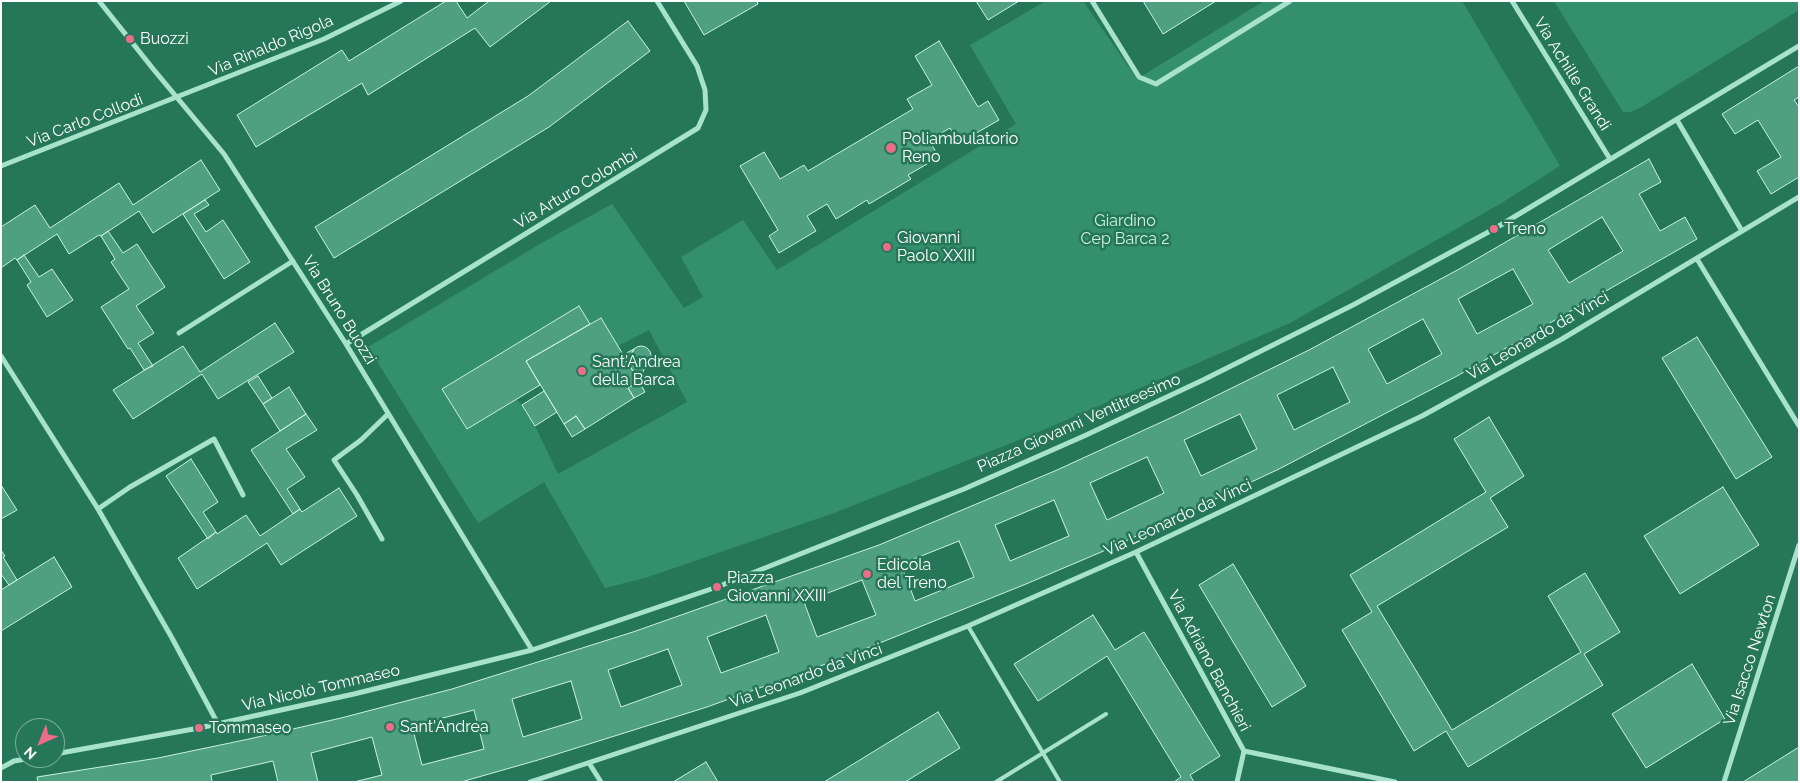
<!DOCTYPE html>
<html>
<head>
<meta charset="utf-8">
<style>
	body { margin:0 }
	#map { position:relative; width:1800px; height:783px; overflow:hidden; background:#267759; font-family:Raleway,sans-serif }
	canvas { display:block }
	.frame { position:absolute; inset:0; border:2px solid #fff; pointer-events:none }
	.north { position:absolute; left:15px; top:718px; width:50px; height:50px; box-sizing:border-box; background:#267759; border:1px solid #7dad9b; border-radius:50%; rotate:224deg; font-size:14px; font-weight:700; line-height:20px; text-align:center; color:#fff }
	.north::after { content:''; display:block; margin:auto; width:18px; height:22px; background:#eb6d89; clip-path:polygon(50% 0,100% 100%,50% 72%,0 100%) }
</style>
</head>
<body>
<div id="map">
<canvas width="1800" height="783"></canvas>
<div class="frame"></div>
<div class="north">N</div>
</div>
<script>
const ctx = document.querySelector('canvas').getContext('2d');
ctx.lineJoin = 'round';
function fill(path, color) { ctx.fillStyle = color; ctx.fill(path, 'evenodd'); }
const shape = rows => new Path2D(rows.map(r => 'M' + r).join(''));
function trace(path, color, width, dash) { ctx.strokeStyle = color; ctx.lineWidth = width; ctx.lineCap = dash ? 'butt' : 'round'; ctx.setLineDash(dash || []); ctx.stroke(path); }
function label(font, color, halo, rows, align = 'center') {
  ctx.font = font + ' Raleway,sans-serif'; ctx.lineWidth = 5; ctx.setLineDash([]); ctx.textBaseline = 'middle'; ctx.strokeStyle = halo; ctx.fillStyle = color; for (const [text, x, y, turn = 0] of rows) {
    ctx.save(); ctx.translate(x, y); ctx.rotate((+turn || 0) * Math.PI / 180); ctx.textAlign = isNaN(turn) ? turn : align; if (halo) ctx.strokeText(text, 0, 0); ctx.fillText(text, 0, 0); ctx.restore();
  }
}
fill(shape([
	[1046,1,1083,1,1137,79,1264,1,1462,1,1560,166,1500,204,1290,323,1034,434,834,513,645,578,605,588,544,482,478,523,368,347,545,241,612,204,684,308,703,297,681,257,743,220,777,270,1016,124,970,45],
	[579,306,590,324,601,318,618,346,649,330,687,402,558,474,535,426,522,405,516,399,467,429,443,390],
	[1554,1,1799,1,1799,10,1638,109,1630,112,1623,112]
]), '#34906c');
const building = shape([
	[446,1,456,1,467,18,489,1,551,1,490,47,475,28,368,95,362,83,256,147,237,115,342,50,349,61,446,1],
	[684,1,757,1,758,4,704,35,684,1],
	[976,1,1019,1,988,20,976,1],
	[1143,1,1216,1,1163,34,1143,1],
	[628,21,650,51,549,127,334,258,315,227,528,96,628,21],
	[939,41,978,107,988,101,999,120,959,143,950,128,929,140,939,157,908,175,911,179,869,204,867,200,836,219,827,204,807,216,816,231,779,253,769,236,778,230,740,166,764,152,780,179,804,165,808,171,913,109,907,99,932,85,915,56,939,41],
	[1799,66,1799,97,1794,100,1799,107,1799,177,1771,194,1757,171,1781,157,1758,120,1735,134,1722,114,1799,66],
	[1649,159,1661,182,1639,194,1660,231,1685,217,1697,239,1457,376,1279,469,1113,547,1026,584,845,657,707,707,538,760,461,782,354,782,382,775,372,737,311,753,318,782,278,782,273,761,211,775,212,782,38,782,37,777,158,758,249,739,341,718,452,689,633,632,879,545,1057,470,1179,414,1309,350,1461,268,1649,159],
	[1602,217,1623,251,1569,283,1548,250,1602,217],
	[1513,269,1533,304,1477,334,1458,299,1513,269],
	[1423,319,1442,354,1387,384,1368,349,1423,319],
	[1333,367,1350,402,1294,430,1277,395,1333,367],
	[1240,414,1257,449,1201,476,1184,440,1240,414],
	[1147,457,1164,493,1107,520,1090,483,1147,457],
	[1054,500,1069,536,1010,561,995,525,1054,500],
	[959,541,974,577,915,601,901,564,959,541],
	[862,580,876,615,817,637,804,602,862,580],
	[766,615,779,652,721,673,707,637,766,615],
	[668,649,682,685,621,707,608,670,668,649],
	[571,681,582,719,523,737,512,699,571,681],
	[474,710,484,749,422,765,412,726,474,710],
	[201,160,220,190,153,233,139,211,101,236,99,235,69,254,57,234,17,260,15,258,1,268,1,227,35,205,50,228,119,183,133,205,201,160],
	[205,200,209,205,194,214,206,232,223,220,250,262,224,279,183,214,205,200],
	[108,231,123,253,137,244,165,287,136,306,154,333,138,343,153,366,144,370,130,348,128,349,101,307,129,289,111,262,115,259,101,236,108,231],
	[24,255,39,277,52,269,73,300,47,317,27,285,31,282,17,260,24,255],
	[579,306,590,324,526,361,540,385,467,429,442,389,579,306],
	[601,318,639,381,628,388,634,398,585,429,576,416,564,424,526,361,601,318],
	[275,323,294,352,218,399,202,374,133,419,113,390,183,346,200,372,275,323],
	[1697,337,1772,457,1736,479,1662,358,1697,337],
	'631 356a10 10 0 1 1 20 0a10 10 0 1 1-20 0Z',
	[634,349,632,354,632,359,635,364,640,366,647,363,639,381,623,355,634,349],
	[258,376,272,398,263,404,248,382,258,376],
	[639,381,645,392,634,398,628,388,639,381],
	[289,387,306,414,280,431,263,404,289,387],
	[544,391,557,412,535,426,522,405,544,391],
	[306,414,317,430,286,449,305,477,287,489,300,509,293,514,251,450,306,414],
	[576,416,585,429,572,437,564,424,576,416],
	[1489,417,1524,476,1490,498,1508,527,1377,606,1452,730,1581,652,1548,596,1585,573,1620,632,1584,654,1603,685,1468,767,1446,731,1414,751,1342,630,1372,612,1350,575,1486,492,1454,439,1489,417],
	[191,459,218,502,203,512,216,532,208,539,166,476,191,459],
	[1,485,17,510,1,519,1,485],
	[1723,487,1759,545,1680,594,1644,536,1723,487],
	[339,488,357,516,281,565,267,543,197,589,178,558,216,532,217,534,246,515,260,536,300,509,302,512,339,488],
	[1,550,5,556,3,557,17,580,9,585,1,574,1,550],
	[54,557,72,587,1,631,1,590,54,557],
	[1233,564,1306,686,1272,707,1199,585,1233,564],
	[1093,615,1115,650,1144,632,1220,756,1190,775,1194,782,1174,782,1181,777,1107,656,1038,701,1014,664,1093,615],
	[1692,664,1725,719,1646,768,1612,714,1692,664],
	[938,712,960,748,905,782,824,782,938,712],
	[1799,747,1799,782,1743,782,1799,747],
	[706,762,718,782,673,782,706,762]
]);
fill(building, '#4ea081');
trace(building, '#c9f2e2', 1);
trace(shape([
	[968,626,1060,782],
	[996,782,1106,714]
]), '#a7e2cc', 4);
trace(shape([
	[99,1,154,70,224,154,346,344,532,650],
	[1092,1,1139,77,1156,84,1290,1],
	[1512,1,1610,159],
	[1677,120,1742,231],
	[1,166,324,39,401,1],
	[1697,259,1799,426],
	[179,333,293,261],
	[346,344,698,128,706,110,705,90,697,66,657,1],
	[1,356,98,509],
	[382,539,357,495,334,460,361,440,388,414],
	[1136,552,1244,751,1395,782],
	[218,724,172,638,98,509,130,487,214,439,243,495],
	[55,754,199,728,354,694,532,650,717,587,964,489,1084,436,1203,380,1353,305,1494,229,1799,46],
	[589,763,601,782],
	[1,768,14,761,32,758],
	[530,782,800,693,968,626,1136,552,1422,416,1562,339,1799,197],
	[1237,782,1244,751],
	[1724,782,1799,545]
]), '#a7e2cc', 5);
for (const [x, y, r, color] of [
	[130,39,5,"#eb6d89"],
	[891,148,6,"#eb6d89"],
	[1494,229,5,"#eb6d89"],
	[887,247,5,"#eb6d89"],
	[582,371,5,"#eb6d89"],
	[867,574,5,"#eb6d89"],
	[717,587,5,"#eb6d89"],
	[390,727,5,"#eb6d89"],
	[199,728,5,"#eb6d89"]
]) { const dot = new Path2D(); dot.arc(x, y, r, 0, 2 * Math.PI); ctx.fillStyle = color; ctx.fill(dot); trace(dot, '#267759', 2); }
label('16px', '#fff', '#267759', [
	["Buozzi",140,39],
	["Poliambulatorio",902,139],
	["Reno",902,157],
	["Treno",1504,229],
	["Giovanni",897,238],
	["Paolo XXIII",897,256],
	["Sant'Andrea",592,362],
	["della Barca",592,380],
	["Edicola",877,565],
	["del Treno",877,583],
	["Piazza",727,578],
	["Giovanni XXIII",727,596],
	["Sant'Andrea",400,727],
	["Tommaseo",209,728]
], 'left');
label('16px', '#fff', '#267759', [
	["Via Rinaldo Rigola",271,46,-23],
	["Via Achille Grandi",1572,74,58],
	["Via Carlo Collodi",85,121,-21],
	["Via Arturo Colombi",576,189,-31],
	["Via Bruno Buozzi",339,310,58],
	["Via Leonardo da Vinci",1538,336,-30],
	["Piazza Giovanni Ventitreesimo",1079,423,-24],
	["Via Leonardo da Vinci",1178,518,-25],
	["Via Isacco Newton",1750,660,-72],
	["Via Adriano Banchieri",1209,661,62],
	["Via Leonardo da Vinci",806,676,-20],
	["Via Nicolò Tommaseo",321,688,-13]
]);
label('16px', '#ccf3e3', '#267759', [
	["Giardino",1125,221],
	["Cep Barca 2",1125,239]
]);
</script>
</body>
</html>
